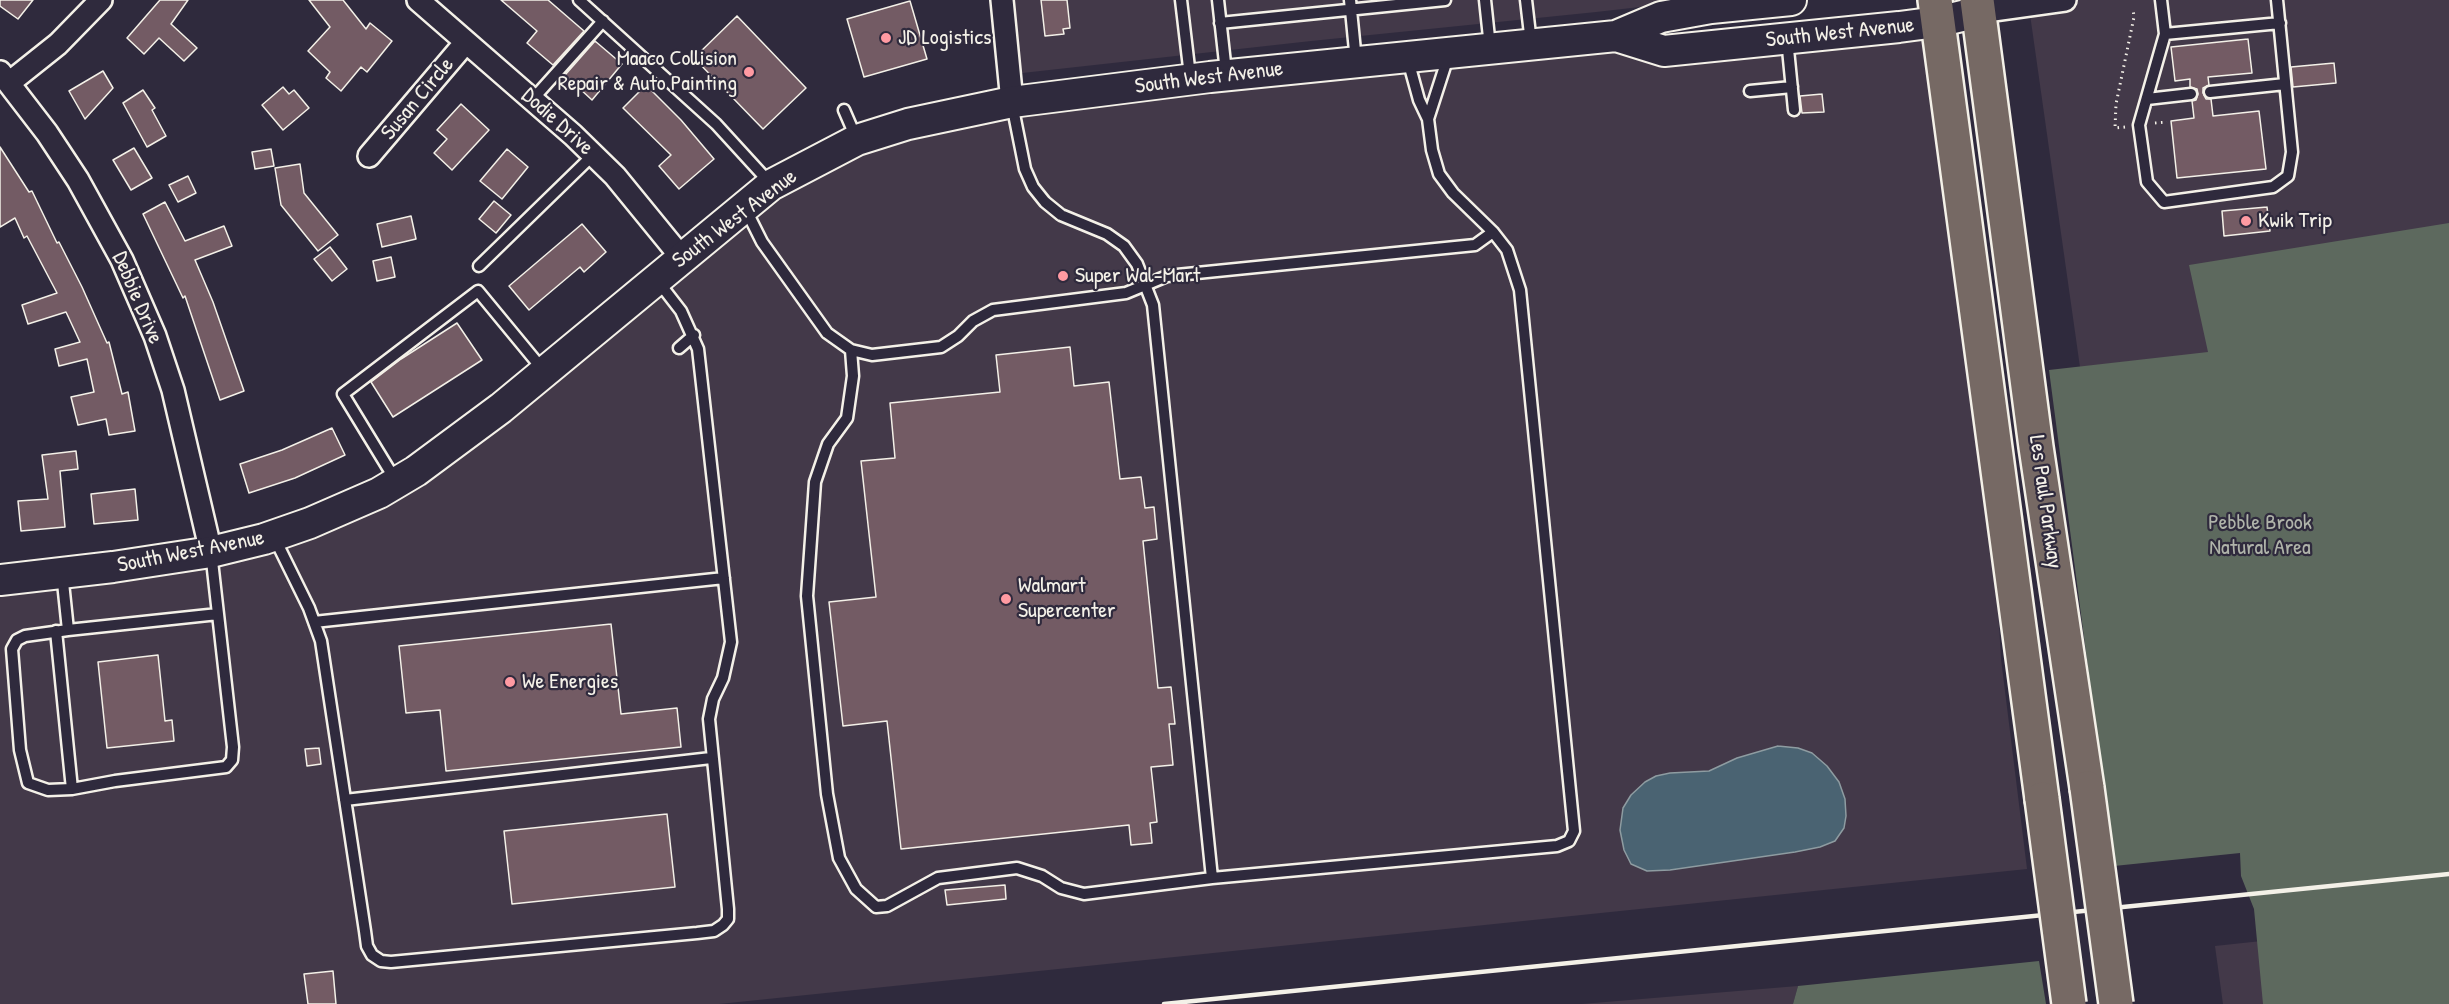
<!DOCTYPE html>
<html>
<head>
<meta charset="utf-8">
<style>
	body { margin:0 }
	canvas { display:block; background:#2f2a3d }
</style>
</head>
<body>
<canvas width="2449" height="1004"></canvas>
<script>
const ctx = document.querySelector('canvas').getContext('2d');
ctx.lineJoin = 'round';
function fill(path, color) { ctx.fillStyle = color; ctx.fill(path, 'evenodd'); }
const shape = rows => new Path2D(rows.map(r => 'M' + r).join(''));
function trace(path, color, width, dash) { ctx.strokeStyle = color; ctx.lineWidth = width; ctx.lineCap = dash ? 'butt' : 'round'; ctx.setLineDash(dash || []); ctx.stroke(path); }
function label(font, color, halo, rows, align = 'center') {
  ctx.font = font + ' "Patrick Hand",sans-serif'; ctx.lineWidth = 4.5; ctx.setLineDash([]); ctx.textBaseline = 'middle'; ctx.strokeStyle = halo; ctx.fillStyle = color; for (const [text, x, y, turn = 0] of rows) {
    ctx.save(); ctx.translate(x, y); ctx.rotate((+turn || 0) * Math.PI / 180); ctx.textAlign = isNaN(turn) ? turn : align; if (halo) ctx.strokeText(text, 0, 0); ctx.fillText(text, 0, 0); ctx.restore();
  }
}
fill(shape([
	[1010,0,1681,0,1666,4,1596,12,1311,41,1013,74],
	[2028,0,2449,0,2449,326,2080,367],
	[1926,26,1998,607,2001,659,2027,869,719,1004,0,1004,0,581,334,517,857,142,1276,71],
	[2449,921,2449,1004,2223,1004,2215,946],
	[1798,986,1793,1004,1582,1004]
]), '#433949');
fill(shape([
	[2449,223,2449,1004,2263,1004,2254,909,2241,876,2240,853,2114,866,2049,370,2208,352,2189,265],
	[2039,961,2046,1004,1793,1004,1798,986]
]), '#5d695e');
const water = shape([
	[1778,746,1798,748,1812,753,1827,766,1839,782,1845,799,1846,816,1844,828,1835,841,1820,847,1795,852,1670,870,1647,871,1631,864,1624,850,1620,830,1623,808,1631,795,1645,782,1656,776,1670,773,1709,771,1737,758,1778,746]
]);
fill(water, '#4a6372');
trace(water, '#8e9ca1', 1.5);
const building = shape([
	[0,0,33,0,18,19,0,6,0,0],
	[160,0,188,0,171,24,197,48,184,61,159,38,144,54,127,38,160,0],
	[309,0,343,0,366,29,370,23,392,41,367,72,361,67,341,91,326,78,330,72,308,51,330,27,309,0],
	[501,0,548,0,584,31,553,65,527,43,537,31,501,0],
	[1041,0,1067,0,1070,28,1063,29,1064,34,1045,36,1041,0],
	[910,1,927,59,864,77,847,19,910,1],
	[737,16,806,88,763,129,694,58,737,16],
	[2248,39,2252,73,2208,77,2209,85,2203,88,2203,93,2206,99,2211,99,2213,116,2259,111,2266,169,2177,178,2171,121,2194,118,2192,101,2196,100,2198,94,2197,89,2190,87,2190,79,2175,81,2171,47,2248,39],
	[595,41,622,64,592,100,565,75,595,41],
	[2334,63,2336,83,2293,87,2291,67,2334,63],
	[103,71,113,88,85,119,69,91,103,71],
	[646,85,681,120,714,159,679,189,659,166,671,155,623,108,646,85],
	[283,87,289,94,294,90,309,108,283,130,262,105,283,87],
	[143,90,155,108,152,110,166,136,147,147,123,103,143,90],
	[1822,94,1824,112,1802,113,1800,96,1822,94],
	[461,104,489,130,452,170,434,153,447,139,437,130,461,104],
	[0,147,29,192,32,191,57,243,59,242,82,287,107,343,109,342,122,394,128,392,135,431,109,435,106,419,78,425,71,397,94,392,87,359,59,366,55,349,80,342,66,312,28,324,22,305,57,293,27,236,24,238,15,218,0,227,0,147],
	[134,148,152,178,131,190,113,160,134,148],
	[271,149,274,166,255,169,252,152,271,149],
	[507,149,528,167,502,199,480,181,507,149],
	[300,164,304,193,338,235,318,251,281,205,275,168,300,164],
	[188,176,196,193,178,202,169,185,188,176],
	[494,201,511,215,496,233,479,219,494,201],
	[165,202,185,241,224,226,232,246,195,260,213,302,244,391,220,400,185,296,183,298,143,214,165,202],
	[2267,207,2270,231,2224,236,2222,211,2267,207],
	[411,216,416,239,382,247,377,224,411,216],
	[582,224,606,252,584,272,580,267,529,310,509,286,582,224],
	[330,247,347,269,332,281,314,259,330,247],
	[391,257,395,277,377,281,373,261,391,257],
	[457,323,482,360,393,417,371,382,401,359,457,323],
	[1070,347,1074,386,1109,382,1120,479,1141,477,1145,508,1154,507,1157,539,1143,541,1158,688,1171,687,1175,724,1169,724,1173,765,1151,767,1157,822,1150,823,1152,843,1131,845,1129,825,901,849,887,721,843,726,829,602,876,597,861,461,895,458,890,403,1000,392,996,355,1070,347],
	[332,428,345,455,295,478,249,493,240,464,282,450,332,428],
	[76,451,78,469,60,471,65,527,21,531,18,501,48,499,42,455,76,451],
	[135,489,138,520,94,524,91,494,135,489],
	[611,624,621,714,677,708,681,747,446,771,440,710,406,713,399,646,611,624],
	[158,655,165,721,172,720,174,741,107,748,98,662,158,655],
	[319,748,321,764,307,766,305,749,319,748],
	[667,814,675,887,512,904,504,831,667,814],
	[1005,885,1006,899,947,905,945,890,1005,885],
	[333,971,336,1004,308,1004,304,974,333,971]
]);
fill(building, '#735b64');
trace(building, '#f4f1e8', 1.5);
const lane = shape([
	[579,0,716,124,769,182],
	[1181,0,1190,76],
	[1218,0,1226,72],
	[1350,0,1356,61],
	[1485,0,1490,47],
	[1526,0,1531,43],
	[2161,0,2165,34,2139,125,2147,182,2164,202,2273,187,2288,176,2292,152,2277,0],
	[1220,23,1445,0],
	[2165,34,2280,23],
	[1787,39,1794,110],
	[1750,91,1792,87],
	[2210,92,2285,84],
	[2147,99,2191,94],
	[532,100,603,21],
	[1012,104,1025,169,1033,187,1045,202,1061,215,1107,234,1124,246,1137,264,1153,305,1212,878],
	[844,110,857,140],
	[1428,119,1448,57],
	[746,210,762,242,827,333,851,350,872,355,941,347,958,336,973,321,993,310,1126,293,1167,276,1475,245,1493,232],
	[479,266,593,155],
	[679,348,694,335],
	[851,350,853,376,847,418,828,444,815,482,807,596,827,794,839,858,856,889,876,907,887,906,938,878,1017,868,1042,876,1061,888,1084,894,1212,878,1557,846,1569,841,1574,831,1520,290,1507,250,1493,232,1453,193,1439,174,1432,150,1428,119,1419,100,1408,60],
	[396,481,343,394,478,291,544,371],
	[274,537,309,608,321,641,365,931,367,946,372,955,381,961,391,962,697,933,714,931,723,925,728,919,728,909,709,719,713,699,723,678,731,642,698,349,681,311,657,280],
	[211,552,233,747,232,760,226,767,115,781,72,789,48,790,28,783,20,750,12,649,17,640,25,636,68,630,218,614],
	[62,573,68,630],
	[314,622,724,578],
	[56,631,72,789],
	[345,800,711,758]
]);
const street = shape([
	[418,0,573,135,615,176,682,258],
	[1002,0,1012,102],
	[1979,12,2065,0],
	[0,72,47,133,78,180,122,260,155,336,173,390,211,552],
	[9,83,58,44,101,0],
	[369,156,466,42]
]);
const secondary = shape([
	[1616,36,1664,51,1899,27,1937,22,1979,12],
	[0,580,113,567,211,552,264,539,310,523,379,493,416,471,501,408,771,185,857,140,908,124,1012,102,1210,77,1616,36,1661,17,1711,8,1791,0]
]);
const primary = shape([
	[1935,0,2042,799],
	[1977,0,2036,447,2087,788]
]);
trace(lane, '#f4f1e8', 15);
trace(street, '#f4f1e8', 26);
trace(secondary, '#f4f1e8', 34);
trace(primary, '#f4f1e8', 38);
trace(shape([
	[2155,123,2167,122],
	[2125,127,2115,128,2116,104,2134,17,2133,9]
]), '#f4f1e8', 3, [1.5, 4.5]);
trace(lane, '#2f2a3d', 10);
trace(street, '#2f2a3d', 21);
trace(secondary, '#2f2a3d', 30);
trace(primary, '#766964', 33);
trace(shape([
	[1164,1004,2449,874]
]), '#f4f1e8', 4.5);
const primaryBridge = shape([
	[2087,788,2116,1004],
	[2042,799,2069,1004]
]);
trace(primaryBridge, '#f4f1e8', 38, []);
trace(primaryBridge, '#766964', 33);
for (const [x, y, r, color] of [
	[886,38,6,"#ff9aa2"],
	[749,72,6,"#ff9aa2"],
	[2246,221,6,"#ff9aa2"],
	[1063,276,6,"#ff9aa2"],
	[1006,599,6,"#ff9aa2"],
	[510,682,6,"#ff9aa2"]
]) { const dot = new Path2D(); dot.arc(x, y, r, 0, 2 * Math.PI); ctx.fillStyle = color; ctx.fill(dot); trace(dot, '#2f2a3d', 2); }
label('22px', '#f4f1e8', '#2f2a3d', [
	["South West Avenue",1840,33,-6],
	["South West Avenue",1209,78,-7],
	["Susan Circle",418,99,-50],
	["Dodie Drive",557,122,42],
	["South West Avenue",735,219,-37],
	["Debbie Drive",137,298,67],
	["Les Paul Parkway",2045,502,82],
	["South West Avenue",191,552,-11]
]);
label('22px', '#f4f1e8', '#2f2a3d', [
	["JD Logistics",898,38],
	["Maaco Collision",737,59,"right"],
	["Repair & Auto Painting",737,84,"right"],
	["Kwik Trip",2258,221],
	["Super Wal-Mart",1075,276],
	["Walmart",1018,586],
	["Supercenter",1018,611],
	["We Energies",522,682]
], 'left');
label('22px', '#b0b4aa', '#2f2a3d', [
	["Pebble Brook",2260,523],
	["Natural Area",2260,548]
]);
</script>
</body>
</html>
